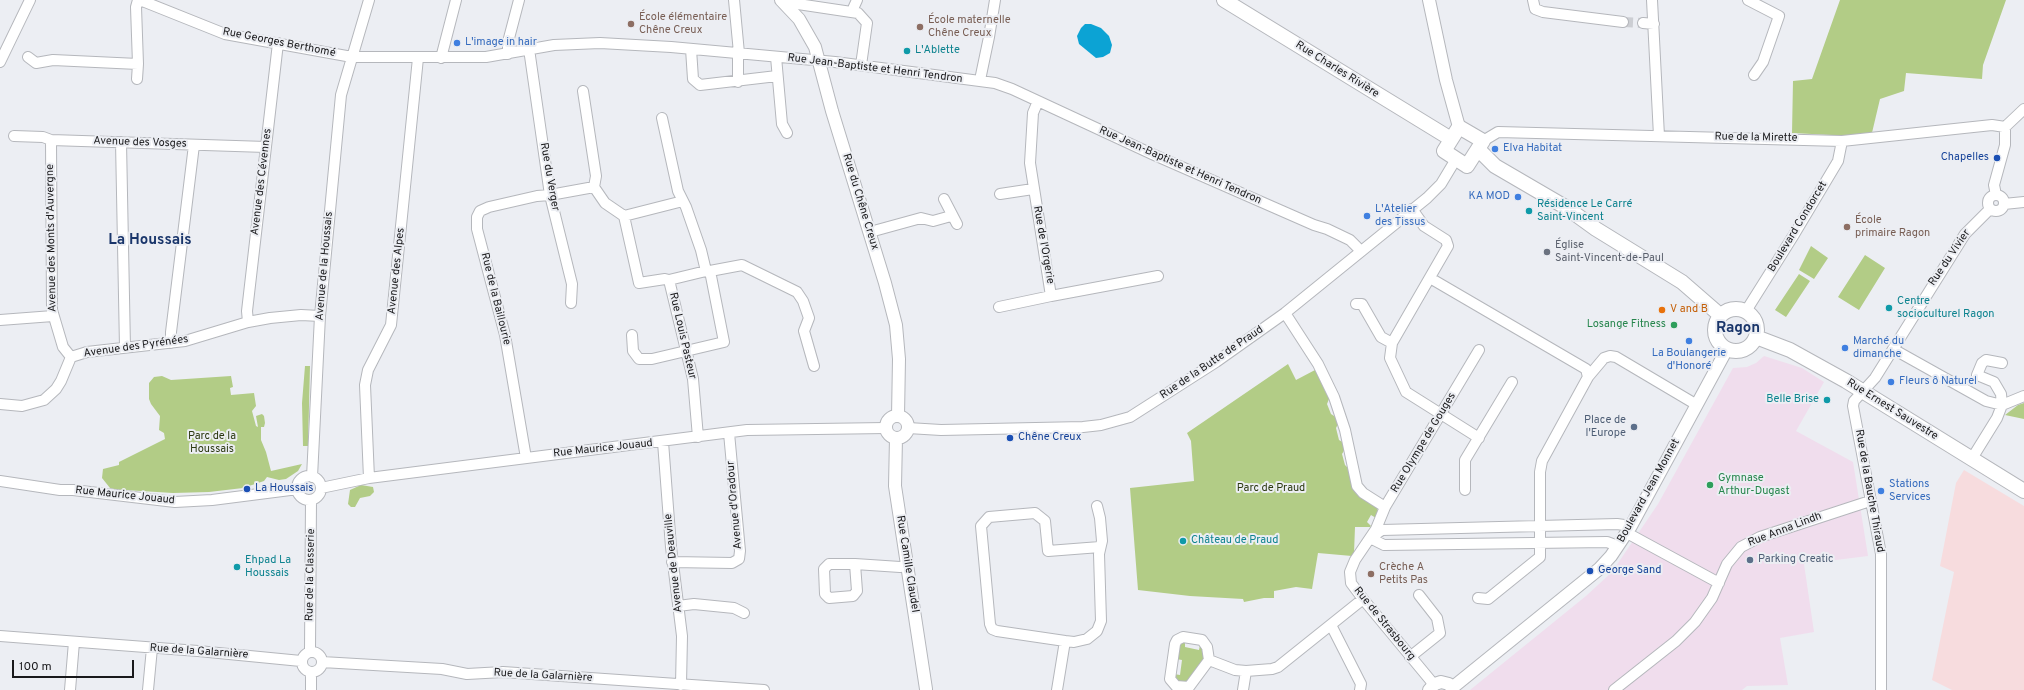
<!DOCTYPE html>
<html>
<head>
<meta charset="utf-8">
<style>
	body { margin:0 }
	#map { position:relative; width:2024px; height:690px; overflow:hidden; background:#eceef3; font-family:Overpass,sans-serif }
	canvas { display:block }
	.scale { position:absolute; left:12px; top:660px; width:122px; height:18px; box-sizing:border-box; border:2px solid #19191b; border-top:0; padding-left:5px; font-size:12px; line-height:14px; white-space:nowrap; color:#19191b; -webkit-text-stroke:3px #eceef3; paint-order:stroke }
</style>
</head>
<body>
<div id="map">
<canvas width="2024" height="690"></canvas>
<div class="scale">100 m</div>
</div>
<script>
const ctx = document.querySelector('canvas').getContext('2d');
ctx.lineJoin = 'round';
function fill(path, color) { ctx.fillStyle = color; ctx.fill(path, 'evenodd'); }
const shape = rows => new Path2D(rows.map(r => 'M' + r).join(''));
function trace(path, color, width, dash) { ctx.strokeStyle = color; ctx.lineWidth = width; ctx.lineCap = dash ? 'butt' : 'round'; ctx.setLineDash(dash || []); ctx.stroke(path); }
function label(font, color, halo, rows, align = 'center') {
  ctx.font = font + ' Overpass,sans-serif'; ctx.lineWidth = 4; ctx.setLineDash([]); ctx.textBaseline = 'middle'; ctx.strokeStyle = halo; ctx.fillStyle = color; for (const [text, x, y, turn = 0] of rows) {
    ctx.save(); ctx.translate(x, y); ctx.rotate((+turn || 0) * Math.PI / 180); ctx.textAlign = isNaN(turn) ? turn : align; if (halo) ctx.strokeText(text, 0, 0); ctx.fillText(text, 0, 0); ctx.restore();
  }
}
fill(shape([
	[1764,356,1802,368,1824,382,1796,431,1853,462,1868,556,1804,564,1814,632,1780,638,1788,685,1747,686,1742,690,1470,690,1586,596,1612,572,1658,504,1733,368,1747,367,1756,363]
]), '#f0dded');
fill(shape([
	[1964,470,2024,506,2024,690,1952,690,1932,680,1954,572,1940,566,1956,483]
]), '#f7dcde');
fill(shape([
	[1840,0,2006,0,1983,65,1982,79,1906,73,1904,91,1880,99,1871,137,1792,133,1793,81,1812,79],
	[1811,246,1828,258,1814,279,1799,270],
	[1865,255,1885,268,1859,310,1838,297],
	[1799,274,1810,281,1786,317,1775,310],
	[1288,364,1296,380,1315,370,1329,399,1327,404,1331,414,1337,418,1338,424,1336,428,1339,440,1344,443,1345,449,1342,454,1345,465,1349,469,1377,507,1378,512,1376,518,1371,515,1367,522,1371,526,1370,527,1355,527,1354,553,1352,556,1318,553,1312,589,1296,587,1274,591,1274,598,1264,598,1244,602,1243,599,1190,596,1138,590,1130,488,1194,481,1191,441,1187,433],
	[305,366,310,366,308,446,303,446,302,403],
	[162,376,171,380,231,376,233,387,230,388,231,395,254,393,256,406,252,411,256,426,258,427,256,416,262,414,264,416,265,423,264,427,261,427,261,440,266,452,271,471,302,464,298,471,286,479,279,480,267,477,264,481,243,488,209,492,173,493,125,490,122,491,110,488,102,478,103,469,119,465,119,462,165,439,164,433,159,430,160,416,151,404,149,399,149,383,154,377],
	[2024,403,2024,419,2005,415,2018,405],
	[361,485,373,487,374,492,370,496,360,498,355,507,351,507,348,504,350,490],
	[1185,641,1185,647,1199,650,1200,645,1202,645,1205,655,1190,683,1176,683,1174,674,1180,675,1182,660,1176,659,1179,644]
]), '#b2cc86');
fill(shape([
	[1085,24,1091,24,1101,28,1109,36,1112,45,1110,53,1103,57,1096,58,1079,44,1077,36,1081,28]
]), '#0ca3d4');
trace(shape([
	[1623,22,1643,23]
]), '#ccced3', 10, [10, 5]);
const minor = shape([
	[140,0,225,34,352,57,486,57,554,45,600,43,671,47,835,62,995,83,1012,89,1152,154,1314,225,1327,229,1350,240,1361,251],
	[734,0,739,53],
	[1533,0,1535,9,1543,12,1623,22],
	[1652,0,1659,136],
	[1748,0,1779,16,1763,62,1754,75],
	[786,5,798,4,858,13,867,23,861,65],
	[852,11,857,0],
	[1643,23,1654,24],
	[529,49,550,195,572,284,571,303],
	[691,49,693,79,700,85,777,76],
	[738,53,738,82],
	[508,54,508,42,519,0],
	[28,57,36,63,53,60,138,64,136,7,138,0],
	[776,57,782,124,787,133],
	[441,58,456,0],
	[0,62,30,0],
	[137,79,138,64],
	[980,80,989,37,995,0],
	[583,91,596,176,594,187,605,203,624,216,639,283,665,279,669,280,693,379,698,437],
	[14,136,43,137,51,140,266,147],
	[51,140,52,310,63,347,71,357],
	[1483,141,1498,132,1842,141,1992,125,2005,127,2024,109],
	[121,142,125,348],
	[1000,194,1033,189],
	'1988 203a8 8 0 1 1 16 0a8 8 0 1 1-16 0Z',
	[1996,195,1994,185,2005,145,2005,127],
	[944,199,957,224],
	[2004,204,2024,202],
	[1412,209,1424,226,1446,240,1448,246,1392,343,1390,358,1406,392,1479,438],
	[624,216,683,201],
	[870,232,921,218,933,221,951,216],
	[710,271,742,265,797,292,803,301,809,318,804,331,814,366],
	[1430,278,1586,369,1588,377],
	[669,280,706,271],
	[1051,296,1158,276],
	[1356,304,1362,304,1381,337,1392,343],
	[999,307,1051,296,1030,163,1033,113,1038,101],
	[1746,311,1795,233,1838,161,1842,141],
	[1285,313,1318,364,1334,397,1345,430,1357,486,1363,493,1385,507],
	[0,320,53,316],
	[248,322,247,311,278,43],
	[632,335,633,351,639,359,652,359,724,342,710,271,706,271,701,250,686,207,678,191,662,118],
	[171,343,171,332,194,145],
	[1893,349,1986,401,2002,405,2024,396],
	[0,404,22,406,44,400,56,389,61,381,71,357,87,352,185,341,248,322,270,318,301,315,320,316],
	[908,428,941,430,1083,427,1101,425,1130,417,1216,362,1285,313,1427,198,1441,184,1456,159],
	[663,442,671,547,682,636,681,685],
	[526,458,505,335,477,229,477,217,480,211,489,207,537,196,550,195,594,187],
	[1971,460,1997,418,2002,405,2001,394,1994,382,1977,375,1982,363,1986,360,2002,363],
	'297 488a12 12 0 1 1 24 0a12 12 0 1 1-24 0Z',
	[312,477,320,316,341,95,369,0],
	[369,478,365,385,368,370,391,325,418,58],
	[0,481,60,490,73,490,175,502,212,500,298,489],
	[321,488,369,478,747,430,886,428],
	[1465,490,1465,460,1512,382],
	[1627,533,1719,583],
	[1372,537,1382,530,1617,524,1631,526],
	[1370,538,1384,545,1607,542,1618,546],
	[672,562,732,563,739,559,740,551,729,433],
	[855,564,857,591,853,596,829,598,825,594,824,569,829,564,855,564,900,567,907,566],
	[1478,598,1488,599,1540,557,1540,472,1542,461,1588,377,1604,358,1610,356,1616,357,1697,405],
	[678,606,694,604,734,608,744,613],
	[1331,625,1361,684,1360,690],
	[0,636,198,651,301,661],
	[1065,641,997,631,992,629,990,624,981,526,989,517,1035,513,1045,521,1048,551,1100,547],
	[310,651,311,500],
	'302 662a10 10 0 1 1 20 0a10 10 0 1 1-20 0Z',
	[1410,657,1440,633,1437,618,1419,595],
	[1209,660,1189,687,1176,686,1170,679,1175,644,1177,640,1183,637,1202,640,1207,647,1209,660,1235,670,1246,671,1272,669,1278,667,1363,599],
	[322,662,442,669,467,674,503,672,764,690],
	[1432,686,1431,681,1363,599,1351,583,1350,572,1355,560,1376,529,1385,507,1479,350],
	[70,690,74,642],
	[148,690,152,648],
	[311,690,311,672],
	[1057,690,1065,641,1074,642,1087,639,1097,631,1101,621,1099,554,1102,541,1100,518,1097,506],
	[1243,690,1246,671],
	[1614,690,1676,641,1695,622,1712,598,1727,564,1741,547,1760,537,1870,501],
	[1881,690,1881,554,1853,406,1854,401,1875,378,1965,234,1990,209]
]);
const tertiary = shape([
	[781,0,799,19,815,47,832,111,885,283,896,325,899,359,898,416],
	[1429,0,1446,80,1459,127],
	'886 427a11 11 0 1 1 22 0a11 11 0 1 1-22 0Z',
	[896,438,895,486,926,689],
	[1452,688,1599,569,1611,556,1631,526,1727,349],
	[1429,690,1435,684,1441,682,1449,684,1453,690]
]);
const secondary = shape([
	[1224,0,1451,139],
	[1459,127,1483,141,1467,166,1444,151,1459,127],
	[1478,149,1495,166,1567,208,1596,229,1682,282,1720,315],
	'1715 330a21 21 0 1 1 42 0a21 21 0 1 1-42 0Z',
	[1756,337,1790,350,1846,381,2024,491]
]);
trace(minor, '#b5b7bc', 12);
trace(tertiary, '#b5b7bc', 14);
trace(secondary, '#b5b7bc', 16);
trace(minor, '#fff', 10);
trace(tertiary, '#fff', 12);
trace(secondary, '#fff', 14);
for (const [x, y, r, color] of [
	[631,24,4,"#8d6e63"],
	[920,27,4,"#8d6e63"],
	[457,43,4,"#3f7fe0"],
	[907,51,4,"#0f9aa8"],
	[1495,149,4,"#3f7fe0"],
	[1997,158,4,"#1a4fb4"],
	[1518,197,4,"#3f7fe0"],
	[1529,211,4,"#0f9aa8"],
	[1367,216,4,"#3f7fe0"],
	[1847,227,4,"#8d6e63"],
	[1547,252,4,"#6b7280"],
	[1889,308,4,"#0f9aa8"],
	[1662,310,4,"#e8710a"],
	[1674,325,4,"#2e9e5b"],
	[1689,341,4,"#3f7fe0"],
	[1845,348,4,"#3f7fe0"],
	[1891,382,4,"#3f7fe0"],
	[1827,400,4,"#0f9aa8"],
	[1634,427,4,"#5c6f8a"],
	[1010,438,4,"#1a4fb4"],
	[1710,485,4,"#2e9e5b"],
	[247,489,4,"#1a4fb4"],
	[1881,491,4,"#3f7fe0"],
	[1183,541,4,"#0f9aa8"],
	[1750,560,4,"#5c6f8a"],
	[237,567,4,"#0f9aa8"],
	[1590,571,4,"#1a4fb4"],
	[1371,574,4,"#8d6e63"]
]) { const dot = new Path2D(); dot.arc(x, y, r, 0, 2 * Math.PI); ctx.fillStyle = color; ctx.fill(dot); trace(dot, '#eceef3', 1.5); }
label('11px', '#785e54', '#eceef3', [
	["École élémentaire",639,18],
	["Chêne Creux",639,31],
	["École maternelle",928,21],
	["Chêne Creux",928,34],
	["École",1855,221],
	["primaire Ragon",1855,234],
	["Crèche A",1379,568],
	["Petits Pas",1379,581]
], 'left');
label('11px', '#19191b', '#eceef3', [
	["Rue Georges Berthomé",279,43,11],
	["Rue Jean-Baptiste et Henri Tendron",875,69,7],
	["Rue Charles Rivière",1337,70,32],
	["Rue de la Mirette",1756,138,1],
	["Avenue des Vosges",140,143,2],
	["Rue Jean-Baptiste et Henri Tendron",1180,166,24],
	["Rue du Verger",549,177,80],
	["Avenue des Cévennes",262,182,-83],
	["Rue du Chêne Creux",860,202,73],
	["Boulevard Condorcet",1798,227,-59],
	["Avenue des Monts d'Auvergne",52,238,-91],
	["Rue de l'Orgerie",1043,245,80],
	["Rue du Vivier",1950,258,-56],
	["Avenue de la Houssais",325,266,-85],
	["Avenue des Alpes",397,271,-84],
	["Rue de la Baillourie",495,299,76],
	["Rue Louis Pasteur",682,336,77],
	["Avenue des Pyrénées",136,347,-8],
	["Rue de la Butte de Praud",1212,363,-34],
	["Rue Ernest Sauvestre",1892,410,32],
	["Rue Olympe de Gouges",1424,443,-59],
	["Rue Maurice Jouaud",603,449,-6],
	["Boulevard Jean Monnet",1649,491,-61],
	["Rue de la Bauche Thiraud",1869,491,80],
	["Rue Maurice Jouaud",125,496,6],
	["Avenue d'Oradour",735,505,-95],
	["Rue Anna Lindh",1785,530,-21],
	["Avenue de Deauville",674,563,-96],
	["Rue Camille Claudel",907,564,81],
	["Rue de la Classerie",311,575,-89],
	["Rue de Strasbourg",1384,624,51],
	["Rue de la Galarnière",199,652,4],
	["Rue de la Galarnière",543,676,3]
]);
label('11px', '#366cbe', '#eceef3', [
	["L'image in hair",465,43],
	["Elva Habitat",1503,149],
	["KA MOD",1510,197,"right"],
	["L'Atelier",1375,210],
	["des Tissus",1375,223],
	["Marché du",1853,342],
	["dimanche",1853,355],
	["La Boulangerie",1689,354,"center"],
	["d'Honoré",1689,367,"center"],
	["Fleurs ô Naturel",1899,382],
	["Stations",1889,485],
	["Services",1889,498]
], 'left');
label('11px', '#0d838f', '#eceef3', [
	["L'Ablette",915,51],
	["Résidence Le Carré",1537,205],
	["Saint-Vincent",1537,218],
	["Centre",1897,302],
	["socioculturel Ragon",1897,315],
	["Belle Brise",1819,400,"right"],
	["Château de Praud",1191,541],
	["Ehpad La",245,561],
	["Houssais",245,574]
], 'left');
label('11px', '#164399', '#eceef3', [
	["Chapelles",1989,158,"right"],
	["Chêne Creux",1018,438],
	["La Houssais",255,489],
	["George Sand",1598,571]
], 'left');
label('11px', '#5b616d', '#eceef3', [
	["Église",1555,246],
	["Saint-Vincent-de-Paul",1555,259]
], 'left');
label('11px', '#c56008', '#eceef3', [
	["V and B",1670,310]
], 'left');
label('11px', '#27864d', '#eceef3', [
	["Losange Fitness",1666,325],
	["Gymnase",1718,479,"left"],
	["Arthur-Dugast",1718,492,"left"]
], 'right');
label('11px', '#4e5e75', '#eceef3', [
	["Place de",1626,421],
	["l'Europe",1626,434],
	["Parking Creatic",1758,560,"left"]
], 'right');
label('11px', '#2c3911', '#eceef3', [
	["Parc de la",212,437],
	["Houssais",212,450],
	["Parc de Praud",1271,489]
]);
label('bold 15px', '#19356a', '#eceef3', [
	["La Houssais",150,241],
	["Ragon",1738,329]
]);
</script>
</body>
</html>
